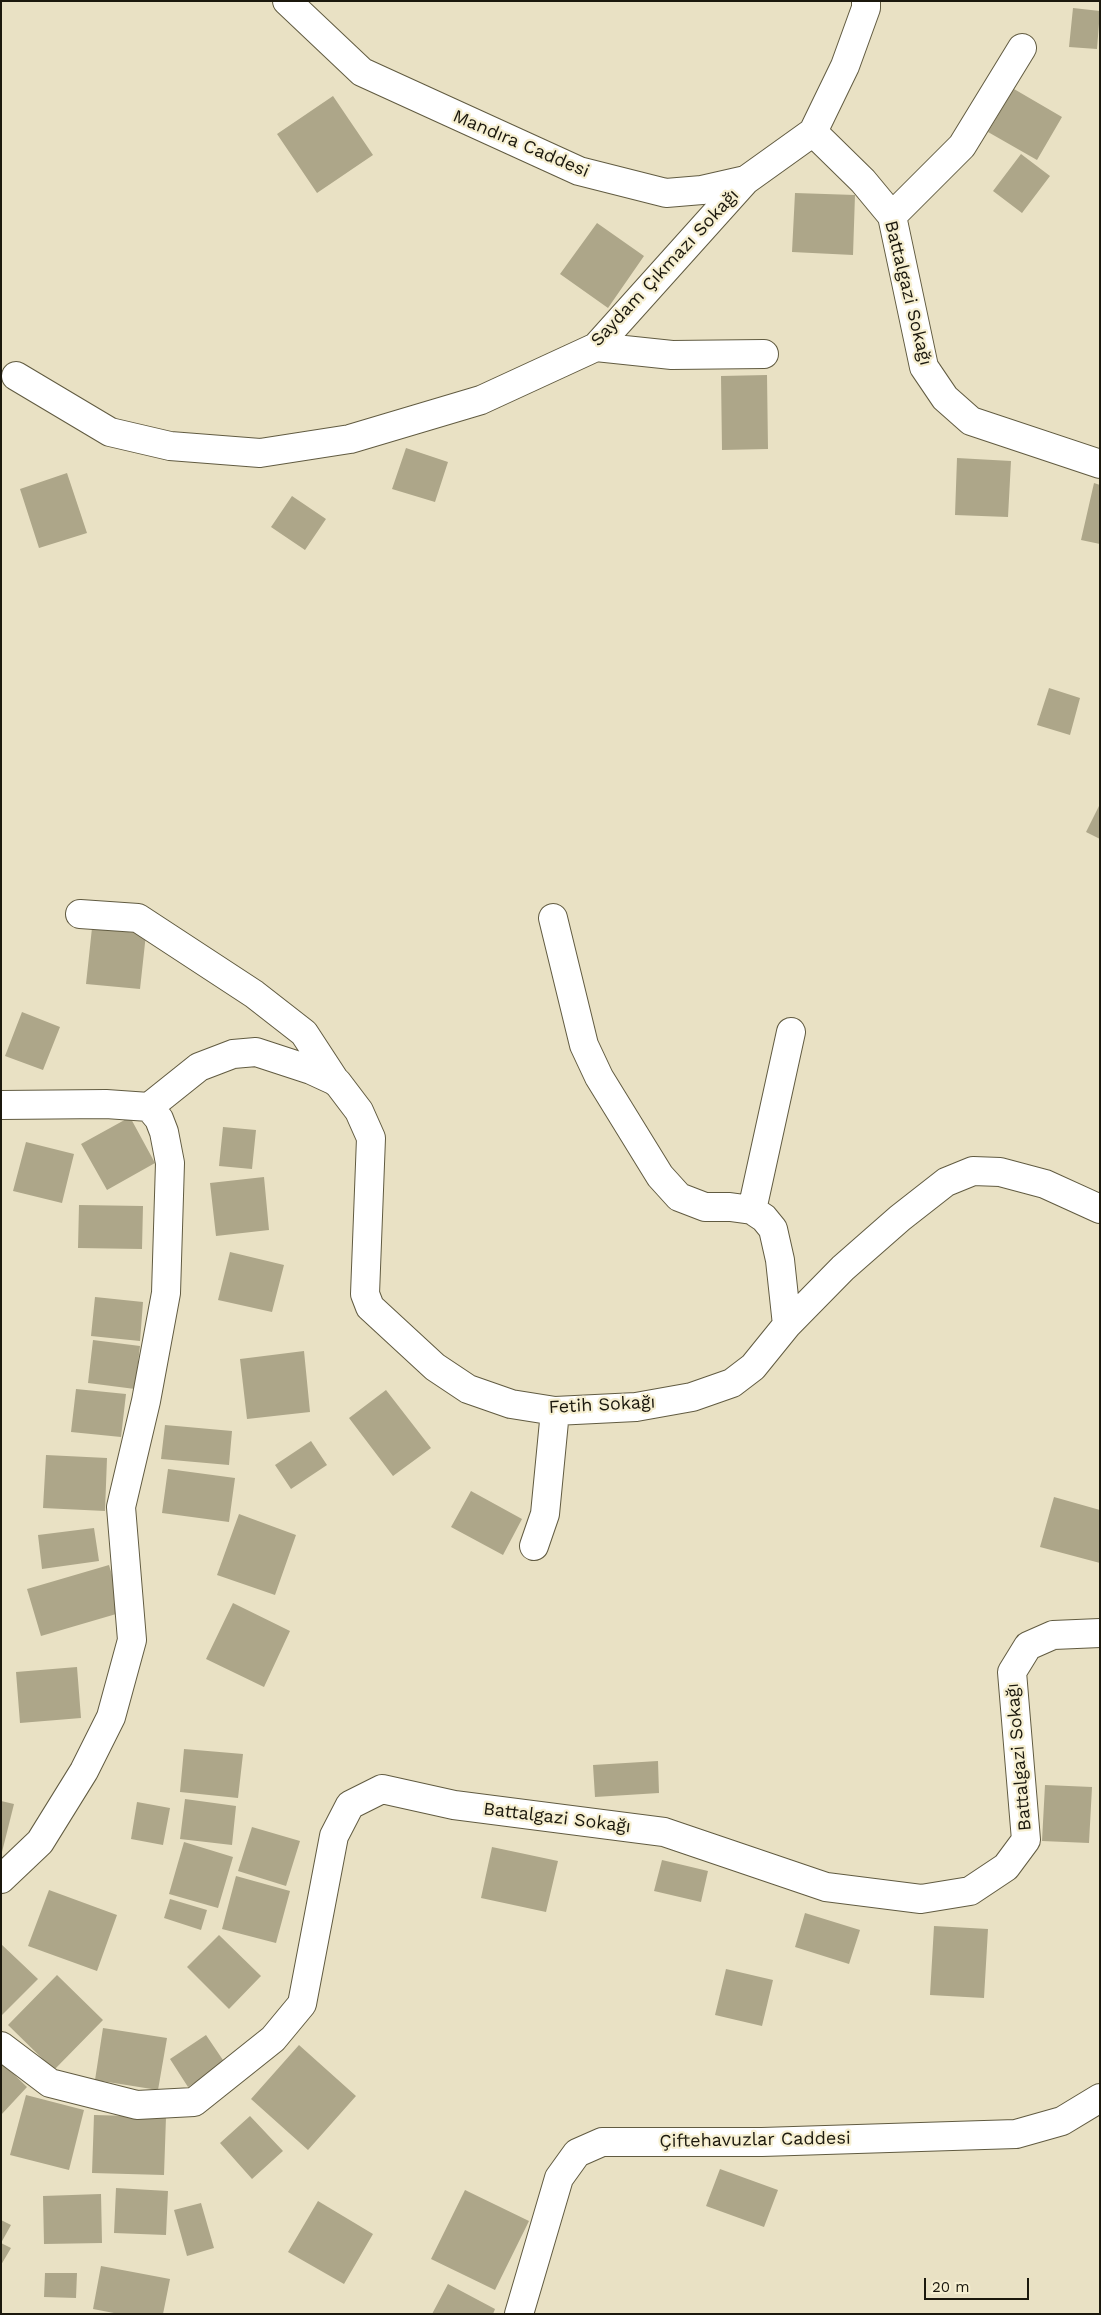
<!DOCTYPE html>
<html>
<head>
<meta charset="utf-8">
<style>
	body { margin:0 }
	#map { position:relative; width:1101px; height:2315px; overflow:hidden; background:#e9e1c4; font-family:"Work Sans",sans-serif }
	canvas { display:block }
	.frame { position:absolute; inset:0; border:2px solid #1b180d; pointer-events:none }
	.scale { position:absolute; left:924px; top:2278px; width:105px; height:22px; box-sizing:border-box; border:2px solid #1b180d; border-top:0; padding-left:6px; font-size:15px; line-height:18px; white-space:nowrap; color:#1b180d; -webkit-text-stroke:4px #f6efd1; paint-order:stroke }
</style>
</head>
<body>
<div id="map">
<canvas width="1101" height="2315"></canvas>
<div class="frame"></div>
<div class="scale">20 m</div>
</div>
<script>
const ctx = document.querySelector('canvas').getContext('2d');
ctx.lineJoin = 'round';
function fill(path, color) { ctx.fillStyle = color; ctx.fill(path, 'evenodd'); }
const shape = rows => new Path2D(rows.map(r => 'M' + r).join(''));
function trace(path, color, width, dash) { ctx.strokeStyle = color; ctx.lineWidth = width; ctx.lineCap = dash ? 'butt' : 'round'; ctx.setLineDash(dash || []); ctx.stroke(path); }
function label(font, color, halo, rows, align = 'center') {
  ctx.font = font + ' "Work Sans",sans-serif'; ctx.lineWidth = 4.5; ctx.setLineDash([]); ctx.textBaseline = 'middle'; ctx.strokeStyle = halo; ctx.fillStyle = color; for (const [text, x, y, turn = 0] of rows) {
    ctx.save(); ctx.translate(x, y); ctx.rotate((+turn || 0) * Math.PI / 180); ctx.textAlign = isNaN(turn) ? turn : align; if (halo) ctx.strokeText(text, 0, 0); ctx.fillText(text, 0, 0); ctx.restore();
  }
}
fill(shape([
	[1073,8,1100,11,1097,49,1069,47],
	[1014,89,1062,117,1037,160,988,132],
	[333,96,373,155,317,193,277,134],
	[1021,154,1050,176,1022,213,993,191],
	[795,193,855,195,853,255,792,252],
	[597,223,644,256,608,308,560,274],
	[767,375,768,449,722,450,721,376],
	[406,448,448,462,435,502,392,489],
	[957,458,1011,461,1008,517,955,515],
	[67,473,87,533,39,548,20,489],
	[1094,483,1100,485,1100,544,1081,540],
	[292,496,326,519,305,550,271,527],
	[1049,688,1080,698,1070,735,1037,725],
	[1100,804,1100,839,1086,832],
	[92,928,146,934,140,989,86,984],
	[22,1012,60,1027,43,1070,5,1056],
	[130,1117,155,1163,107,1190,81,1144],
	[223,1127,256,1130,252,1169,219,1166],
	[26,1142,74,1154,62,1203,13,1191],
	[264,1177,269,1230,216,1236,210,1183],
	[79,1205,143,1206,142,1249,78,1248],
	[230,1252,284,1265,272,1312,218,1300],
	[95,1297,143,1302,140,1341,91,1336],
	[93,1340,140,1346,135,1389,88,1383],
	[304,1351,310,1412,247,1419,240,1359],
	[76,1389,126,1394,121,1437,71,1432],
	[386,1390,431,1448,393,1476,349,1418],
	[165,1425,232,1431,229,1465,161,1459],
	[311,1441,327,1465,291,1489,275,1465],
	[46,1455,107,1458,105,1511,43,1508],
	[168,1469,235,1478,229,1522,162,1513],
	[471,1491,522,1519,503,1555,451,1527],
	[1054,1497,1100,1510,1100,1563,1040,1547],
	[239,1514,296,1535,275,1595,217,1575],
	[94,1528,99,1561,42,1569,38,1535],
	[109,1565,123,1612,41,1636,27,1589],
	[233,1603,290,1631,264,1687,206,1659],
	[77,1667,81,1718,20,1723,16,1672],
	[184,1749,243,1754,238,1798,180,1792],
	[658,1761,659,1793,595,1797,593,1765],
	[1045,1785,1092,1787,1089,1843,1042,1841],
	[185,1799,236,1806,232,1845,180,1839],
	[1,1801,14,1804,2,1852,1,1852],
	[137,1802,170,1808,163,1845,131,1839],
	[252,1827,300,1841,286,1886,238,1871],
	[184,1842,233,1857,218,1908,169,1894],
	[492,1847,558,1861,546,1912,481,1898],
	[662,1860,708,1871,701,1902,654,1891],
	[236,1876,290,1891,276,1943,222,1929],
	[49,1890,117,1915,97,1971,28,1946],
	[170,1899,207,1910,201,1930,164,1918],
	[805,1913,860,1930,849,1964,795,1947],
	[934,1926,988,1929,984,1998,930,1995],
	[219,1935,261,1976,229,2009,187,1967],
	[1,1944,38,1979,1,2016],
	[726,1969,773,1980,762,2026,715,2015],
	[57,1975,103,2020,54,2070,8,2025],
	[103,2028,167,2038,158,2090,95,2080],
	[206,2035,225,2063,188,2087,170,2059],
	[299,2045,356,2096,308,2150,251,2099],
	[1,2062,27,2087,1,2115],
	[26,2095,84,2110,69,2170,10,2155],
	[94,2115,166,2117,164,2175,92,2173],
	[250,2116,283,2151,252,2179,220,2143],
	[720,2169,778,2190,764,2227,706,2206],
	[116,2188,168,2191,166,2235,114,2233],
	[465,2190,529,2221,495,2290,431,2259],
	[101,2194,102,2243,44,2244,43,2196],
	[318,2201,373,2234,344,2284,288,2252],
	[201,2203,214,2248,187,2256,174,2210],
	[1,2220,11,2225,1,2243],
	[1,2243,11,2248,1,2265],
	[101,2266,170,2279,163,2314,119,2314,93,2309],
	[45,2273,77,2273,76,2298,44,2297],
	[448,2284,495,2309,493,2314,432,2314]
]), '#ada689');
const minor = shape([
	[287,1,362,72,579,171,666,193,702,190,746,180,813,132,845,66,866,8,866,1],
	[813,132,863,181,892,216,924,367,945,398,971,421,1100,464],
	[892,216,962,146,1022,48],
	[596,347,672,355,764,354],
	[16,376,110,432,170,446,260,453,350,439,481,400,596,347,746,180],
	[80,914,138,918,254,994,304,1033,336,1082],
	[553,918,584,1045,599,1077,660,1176,679,1197,705,1207,730,1207,752,1210,764,1218,773,1229,780,1260,787,1325],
	[1,1105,106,1104,149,1107,159,1119,164,1132,170,1163,166,1293,146,1401,121,1507,132,1640,111,1717,84,1771,40,1842,1,1879],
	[149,1107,199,1067,233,1054,256,1052,311,1070,337,1082,359,1111,371,1138,365,1294,370,1307,435,1367,468,1389,511,1404,555,1411,636,1407,692,1397,732,1383,753,1367,787,1325,843,1268,900,1218,946,1182,973,1171,1000,1172,1045,1184,1100,1209],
	[752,1210,791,1032],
	[534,1546,545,1514,555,1411],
	[1,2046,50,2083,137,2105,194,2102,273,2039,302,2004,334,1836,350,1805,382,1789,454,1805,664,1832,826,1887,921,1899,970,1891,1006,1867,1026,1840,1012,1672,1028,1646,1053,1635,1100,1633],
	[519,2314,559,2178,577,2153,602,2142,762,2142,1016,2134,1062,2121,1100,2098]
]);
trace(minor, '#615b41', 30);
trace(minor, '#fff', 28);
label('18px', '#1b180d', '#f6efd1', [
	["Mandıra Caddesi",521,144,23],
	["Saydam Çıkmazı Sokağı",665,268,-47],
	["Battalgazi Sokağı",908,293,76],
	["Fetih Sokağı",602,1405,-3],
	["Battalgazi Sokağı",1019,1757,-95],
	["Battalgazi Sokağı",557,1818,7],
	["Çiftehavuzlar Caddesi",755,2140,-1]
]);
</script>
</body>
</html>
